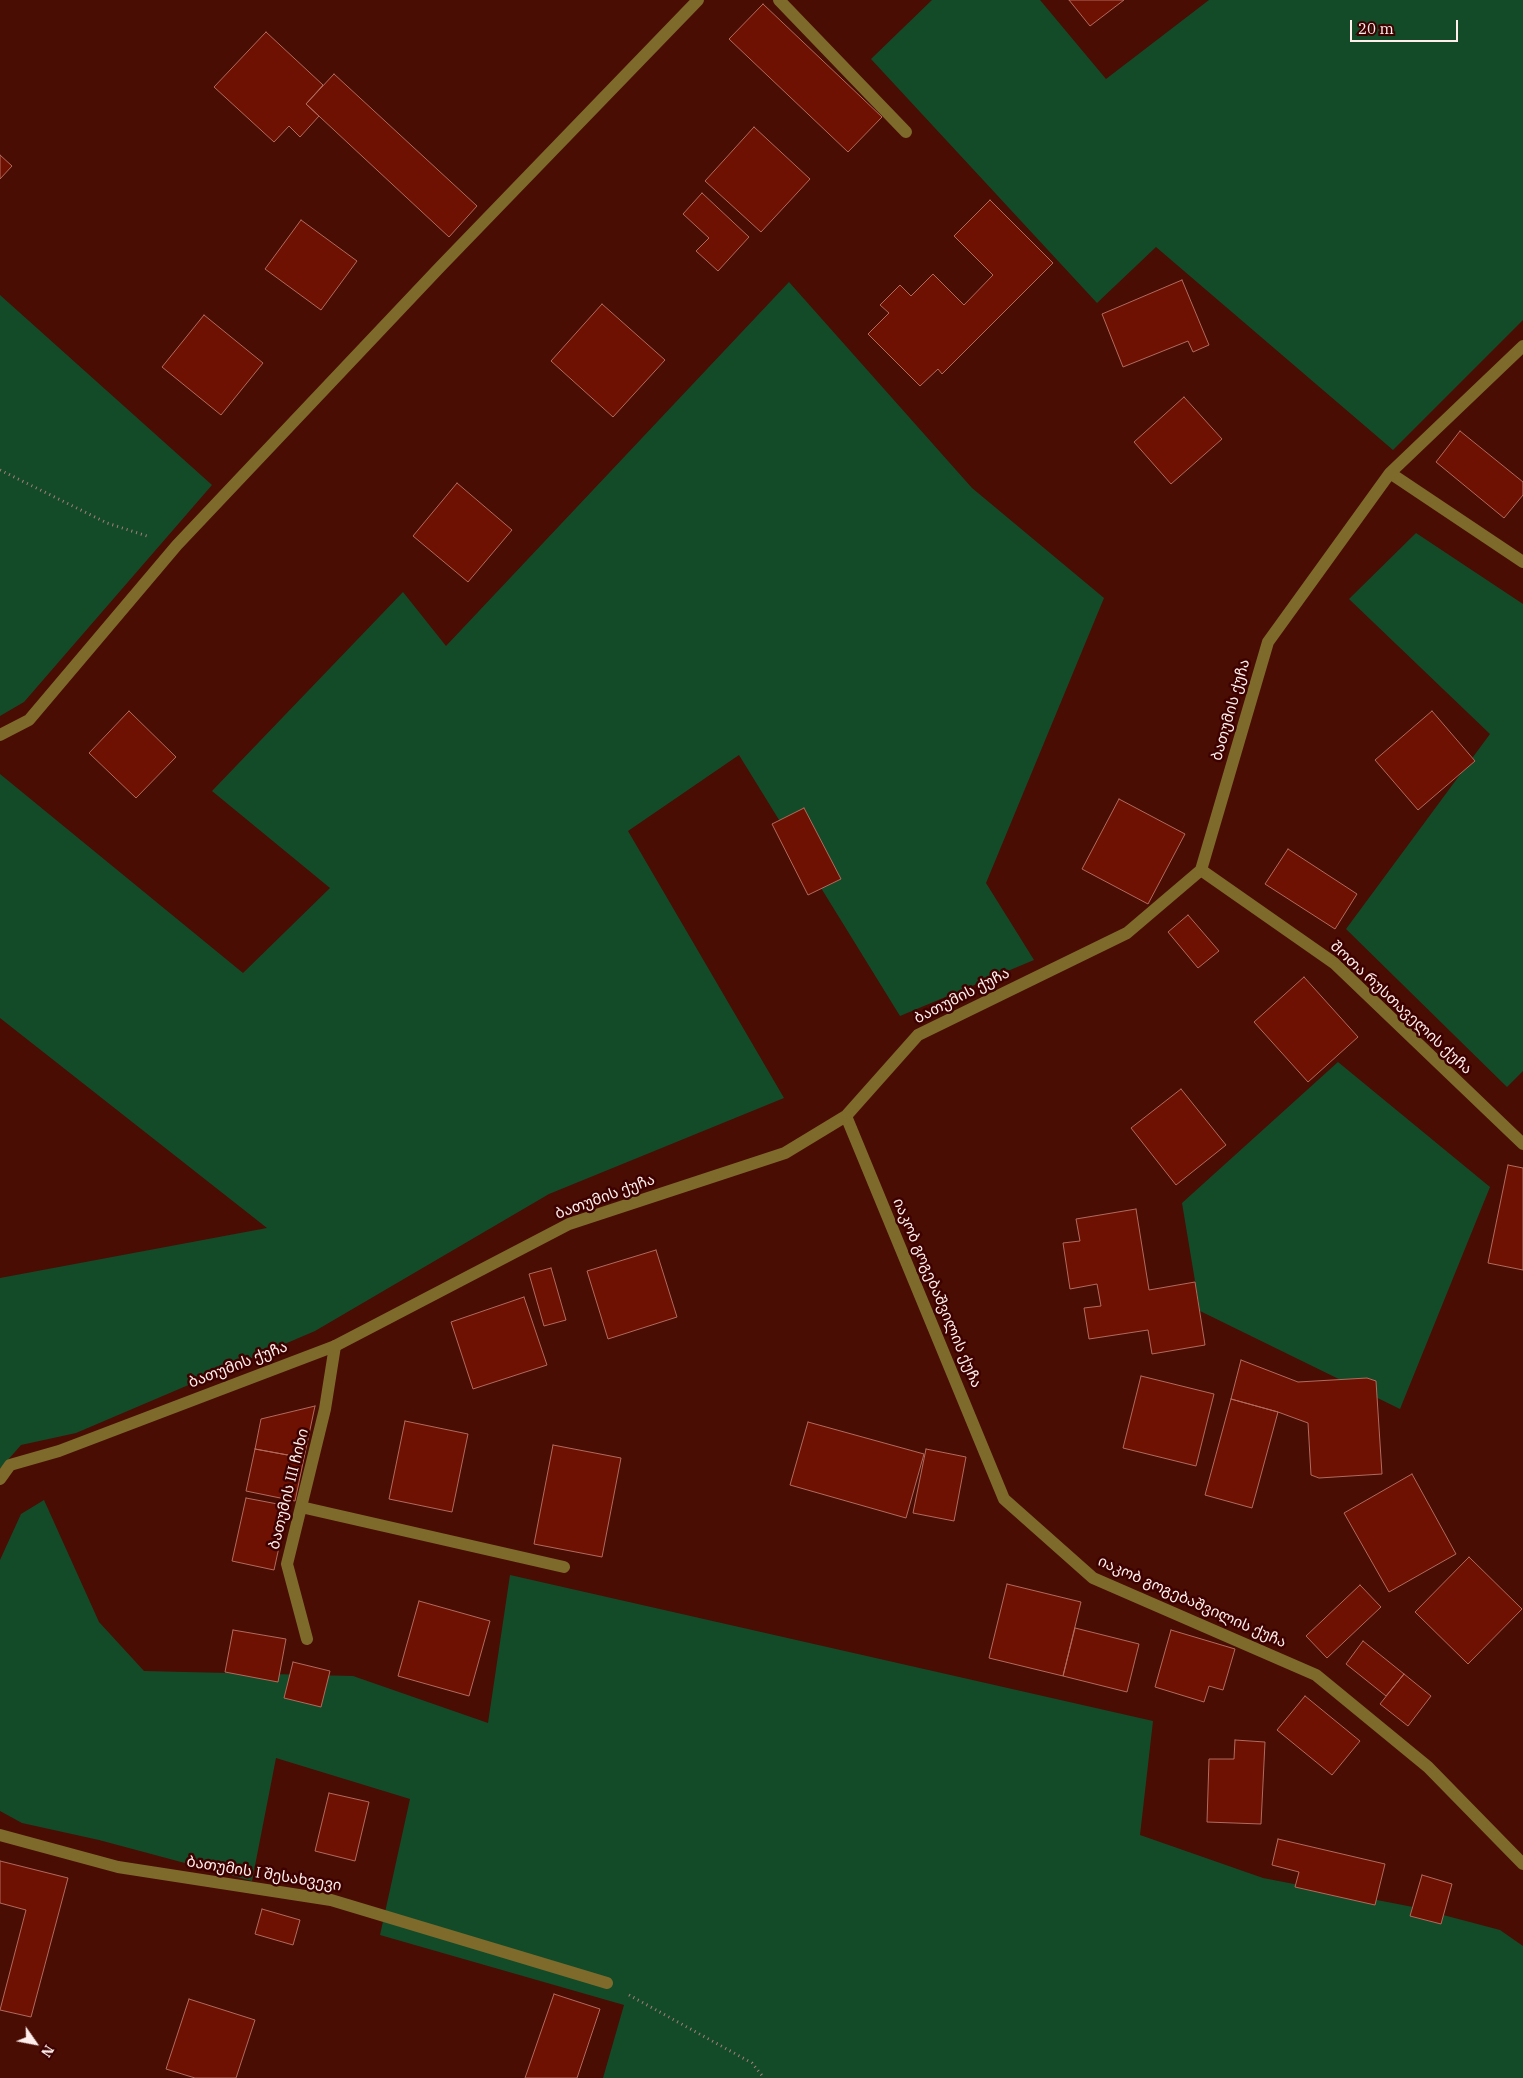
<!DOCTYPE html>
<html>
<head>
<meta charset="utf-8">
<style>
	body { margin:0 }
	#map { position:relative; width:1523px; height:2078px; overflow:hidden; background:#490d04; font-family:"IBM Plex Serif",serif }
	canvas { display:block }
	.north { position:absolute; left:10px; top:2018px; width:50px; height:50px; -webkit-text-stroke:4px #3d0200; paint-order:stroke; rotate:123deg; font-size:14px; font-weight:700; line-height:20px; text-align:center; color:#ffeeeb }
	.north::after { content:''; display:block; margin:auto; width:18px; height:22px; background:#ffeeeb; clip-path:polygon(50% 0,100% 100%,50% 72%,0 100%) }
	.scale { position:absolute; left:1350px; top:20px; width:108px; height:22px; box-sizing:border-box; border:2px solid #ffeeeb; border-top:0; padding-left:6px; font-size:15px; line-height:18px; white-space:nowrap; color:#ffeeeb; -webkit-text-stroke:4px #3d0200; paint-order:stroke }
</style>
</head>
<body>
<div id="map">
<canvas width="1523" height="2078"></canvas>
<div class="north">N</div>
<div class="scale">20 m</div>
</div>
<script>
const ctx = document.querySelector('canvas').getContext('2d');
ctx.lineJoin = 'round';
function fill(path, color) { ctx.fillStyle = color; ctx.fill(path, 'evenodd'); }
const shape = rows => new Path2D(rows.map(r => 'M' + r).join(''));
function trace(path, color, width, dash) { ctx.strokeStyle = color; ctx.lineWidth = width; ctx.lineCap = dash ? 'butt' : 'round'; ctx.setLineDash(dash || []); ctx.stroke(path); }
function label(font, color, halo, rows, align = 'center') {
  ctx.font = font + ' "IBM Plex Serif","Noto Sans Georgian",serif'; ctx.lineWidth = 5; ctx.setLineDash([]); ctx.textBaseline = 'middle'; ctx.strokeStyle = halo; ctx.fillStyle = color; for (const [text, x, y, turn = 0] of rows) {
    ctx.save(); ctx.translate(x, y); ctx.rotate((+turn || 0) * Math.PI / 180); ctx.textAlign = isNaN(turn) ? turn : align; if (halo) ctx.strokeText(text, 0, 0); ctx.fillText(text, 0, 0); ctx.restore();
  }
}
fill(shape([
	[932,0,1040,0,1106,79,1209,0,1523,0,1523,320,1393,450,1156,247,1097,303,871,59],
	[789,282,972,488,1104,598,986,883,1034,960,900,1016,739,755,628,831,784,1098,549,1194,315,1331,76,1433,21,1445,0,1469,0,1278,267,1228,0,1018,0,774,243,973,330,888,212,791,403,592,446,646],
	[0,295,212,485,24,702,0,716],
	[1416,533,1523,604,1523,1071,1507,1087,1346,929,1490,734,1349,599],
	[1338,1062,1490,1187,1400,1409,1200,1311,1182,1203],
	[44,1500,99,1622,144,1671,353,1676,488,1723,510,1575,1153,1721,1140,1835,1263,1878,1413,1907,1500,1930,1523,1946,1523,2078,603,2078,624,2005,380,1935,410,1799,276,1758,252,1881,99,1840,22,1823,0,1811,0,1560,21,1514]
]), '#134b28');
const building = shape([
	[1069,0,1124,0,1090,26,1069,0],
	[763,4,882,117,848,152,729,39,763,4],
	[266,32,323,85,306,104,319,116,300,137,289,126,274,142,214,87,266,32],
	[334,74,477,206,449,237,306,104,334,74],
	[754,127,810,179,761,232,705,181,754,127],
	[0,155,12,166,0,179,0,155],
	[702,193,749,237,718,271,696,251,709,238,683,214,702,193],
	[990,200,1053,263,942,374,938,369,920,386,868,334,889,313,880,305,900,285,911,296,933,274,964,305,993,275,954,236,990,200],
	[301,220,357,261,321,310,265,269,301,220],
	[1182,280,1209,345,1193,352,1188,341,1123,367,1102,314,1182,280],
	[602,304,665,360,613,417,551,361,602,304],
	[204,315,263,363,221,415,162,367,204,315],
	[1184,397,1222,439,1171,484,1134,442,1184,397],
	[1460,431,1523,482,1523,495,1504,518,1436,462,1460,431],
	[457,483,512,530,468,582,413,536,457,483],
	[129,711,176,757,136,798,89,753,129,711],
	[1432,711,1475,761,1418,810,1375,760,1432,711],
	[1119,799,1185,834,1148,904,1082,869,1119,799],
	[804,808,841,879,808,895,772,824,804,808],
	[1288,849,1357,894,1335,929,1265,884,1288,849],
	[1188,915,1219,951,1198,968,1168,932,1188,915],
	[1304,977,1358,1037,1308,1082,1254,1022,1304,977],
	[1181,1089,1226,1145,1176,1185,1131,1128,1181,1089],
	[1508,1165,1523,1168,1523,1270,1488,1263,1508,1165],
	[1136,1209,1149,1290,1195,1282,1205,1345,1152,1354,1148,1330,1089,1339,1084,1308,1101,1306,1097,1284,1070,1289,1063,1243,1080,1241,1076,1219,1136,1209],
	[656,1250,677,1317,608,1339,587,1271,656,1250],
	[551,1268,566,1320,544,1326,529,1274,551,1268],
	[524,1297,547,1365,473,1389,451,1322,524,1297],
	[1241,1360,1298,1382,1367,1378,1376,1381,1382,1474,1319,1478,1311,1475,1308,1423,1278,1412,1231,1399,1241,1360],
	[1141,1376,1214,1394,1196,1466,1123,1448,1141,1376],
	[1231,1399,1278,1412,1252,1508,1205,1495,1231,1399],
	[315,1406,304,1458,255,1449,261,1419,315,1406],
	[405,1421,468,1434,452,1512,389,1499,405,1421],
	[808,1422,924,1454,906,1518,790,1485,808,1422],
	[553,1445,621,1458,602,1557,534,1544,553,1445],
	[255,1449,304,1458,295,1501,246,1491,255,1449],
	[926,1449,966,1457,954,1521,913,1513,926,1449],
	[1412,1474,1456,1554,1389,1592,1344,1513,1412,1474],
	[246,1498,288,1506,274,1570,232,1561,246,1498],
	[1469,1557,1522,1609,1468,1664,1415,1612,1469,1557],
	[1007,1584,1081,1602,1063,1676,989,1658,1007,1584],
	[1360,1585,1381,1607,1327,1658,1306,1636,1360,1585],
	[419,1601,490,1621,469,1696,398,1676,419,1601],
	[1075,1628,1139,1644,1127,1692,1063,1676,1075,1628],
	[233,1630,286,1639,278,1682,225,1672,233,1630],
	[1171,1630,1235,1649,1223,1690,1209,1686,1204,1702,1155,1687,1171,1630],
	[1363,1641,1404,1674,1386,1696,1346,1664,1363,1641],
	[293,1662,330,1671,321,1707,284,1698,293,1662],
	[1404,1674,1431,1696,1408,1726,1380,1704,1404,1674],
	[1305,1696,1360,1741,1332,1775,1277,1730,1305,1696],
	[1235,1740,1265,1742,1261,1824,1207,1822,1209,1759,1234,1759,1235,1740],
	[329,1793,369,1802,355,1861,315,1851,329,1793],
	[1278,1839,1385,1864,1375,1905,1295,1887,1299,1872,1272,1865,1278,1839],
	[0,1861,68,1878,31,2017,0,2010,26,1910,0,1903,0,1861],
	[1422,1875,1452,1884,1441,1924,1410,1916,1422,1875],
	[262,1909,300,1920,293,1945,255,1934,262,1909],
	[554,1994,600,2009,577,2078,525,2078,554,1994],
	[189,1999,255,2020,236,2078,195,2078,166,2069,189,1999]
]);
fill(building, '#6f1102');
trace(building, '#b06b5d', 1);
trace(shape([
	[0,470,107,523,150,537],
	[629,1995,752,2063,764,2078]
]), '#a67f79', 3, [1, 4]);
trace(shape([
	[779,0,906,132],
	[301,1507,564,1567],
	[307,1639,287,1564,325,1409,335,1346]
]), '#7e6a2b', 12);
trace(shape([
	[1390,473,1523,562],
	[0,735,29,720,177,545,440,267,698,0],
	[1201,870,1334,963,1523,1144],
	[846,1116,1004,1499,1093,1578,1316,1675,1428,1767,1523,1864],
	[0,1479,10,1465,59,1451,335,1346,569,1224,785,1153,846,1116,918,1035,1127,933,1201,870,1268,642,1390,473,1523,346],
	[0,1835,118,1867,331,1900,607,1983]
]), '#7e6a2b', 12);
label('15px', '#ffeeeb', '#3d0200', [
	["ბათუმის ქუჩა",1231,710,-74],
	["ბათუმის ქუჩა",962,996,-27],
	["შოთა რუსთაველის ქუჩა",1401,1008,43],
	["ბათუმის ქუჩა",605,1197,-20],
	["იაკობ გოგებაშვილის ქუჩა",937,1293,67],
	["ბათუმის ქუჩა",238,1365,-21],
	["ბათუმის III ჩიხი",289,1489,-76],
	["იაკობ გოგებაშვილის ქუჩა",1192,1602,24],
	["ბათუმის I შესახვევი",264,1874,9]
]);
</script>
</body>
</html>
